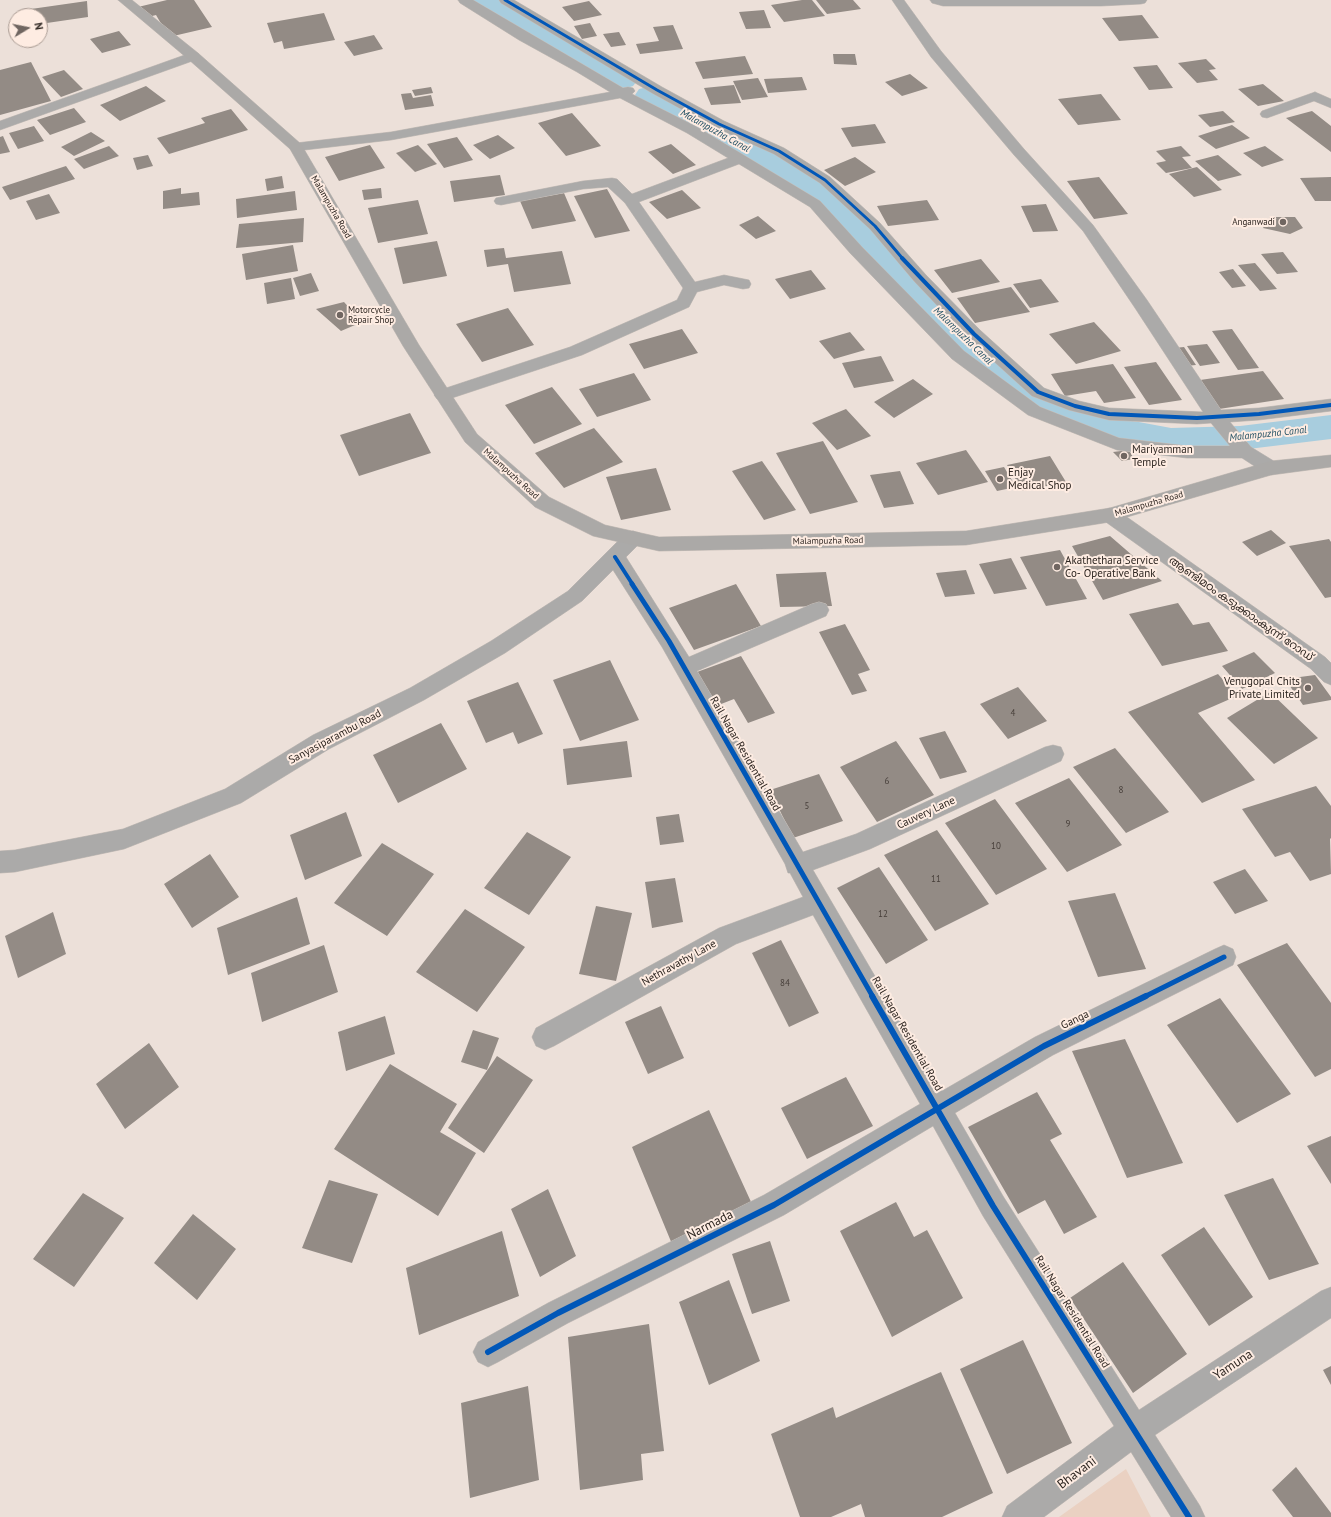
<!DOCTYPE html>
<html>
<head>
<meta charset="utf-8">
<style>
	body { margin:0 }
	#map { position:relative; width:1331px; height:1517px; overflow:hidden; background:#ece0d9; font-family:"PT Sans",sans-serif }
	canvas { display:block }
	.north { position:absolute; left:8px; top:8px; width:40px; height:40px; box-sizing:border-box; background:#feece2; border:1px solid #aa9c94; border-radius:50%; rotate:80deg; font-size:11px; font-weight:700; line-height:16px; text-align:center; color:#2d2520 }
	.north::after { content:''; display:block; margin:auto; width:14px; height:18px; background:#706661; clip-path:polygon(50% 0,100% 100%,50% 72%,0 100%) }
</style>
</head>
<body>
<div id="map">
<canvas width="1331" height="1517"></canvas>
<div class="north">N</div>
</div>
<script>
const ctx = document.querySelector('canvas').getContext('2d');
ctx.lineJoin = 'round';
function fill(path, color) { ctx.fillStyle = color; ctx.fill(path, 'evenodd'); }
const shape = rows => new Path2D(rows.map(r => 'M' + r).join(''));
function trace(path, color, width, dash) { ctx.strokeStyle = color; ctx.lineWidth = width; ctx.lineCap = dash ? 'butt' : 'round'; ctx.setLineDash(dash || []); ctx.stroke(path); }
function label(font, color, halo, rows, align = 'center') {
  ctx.font = font + ' "PT Sans","Noto Sans Malayalam",sans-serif'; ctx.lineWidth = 4; ctx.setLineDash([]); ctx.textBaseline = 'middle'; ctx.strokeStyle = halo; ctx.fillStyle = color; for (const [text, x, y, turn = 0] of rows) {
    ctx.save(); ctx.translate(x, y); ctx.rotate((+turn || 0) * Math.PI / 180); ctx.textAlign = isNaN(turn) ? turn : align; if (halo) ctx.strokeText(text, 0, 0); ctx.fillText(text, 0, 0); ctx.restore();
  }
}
fill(shape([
	[1126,1469,1151,1517,1059,1517]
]), '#ead1c2');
fill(shape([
	[470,0,499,0,633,76,637,81,633,86,624,89,615,86,474,5,470,0],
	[648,87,657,89,734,128,796,165,855,208,900,256,1007,359,1057,398,1128,420,1171,428,1240,426,1331,415,1331,439,1240,450,1171,452,1126,443,1033,414,983,375,878,270,835,220,776,177,714,140,639,101,635,95,639,89,648,87]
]), '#a8cdde');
fill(shape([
	[167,0,194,0,212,27,169,37,156,15,144,18,138,7],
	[802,0,812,0,825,16,784,22,771,5],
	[816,0,853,0,861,9,827,14],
	[87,1,88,17,40,24,40,16,32,16,31,9],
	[589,1,602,15,574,21,562,7],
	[764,10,771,28,746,29,739,12],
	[324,13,335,40,284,49,282,41,274,43,267,23],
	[1142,15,1159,38,1119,41,1102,18],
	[590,23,597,36,582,39,574,26],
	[673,25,683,49,640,54,636,44,659,41,653,27],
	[119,31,131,45,102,53,90,39],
	[619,32,626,45,611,47,603,34],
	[374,35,383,49,354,56,344,42],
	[833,54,855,54,857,65,834,64],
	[745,56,753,74,703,79,695,62],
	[1206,59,1216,69,1209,70,1218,80,1197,83,1178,63],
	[31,62,51,101,0,115,0,70],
	[1157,65,1173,88,1149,90,1133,67],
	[64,70,83,89,61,97,42,77],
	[910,74,928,88,902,96,885,82],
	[802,77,807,90,768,93,764,79],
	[758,78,768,97,742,100,733,81],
	[1263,84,1284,101,1258,106,1238,89],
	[734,85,741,103,711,105,704,88],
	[146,86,166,101,120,121,100,105],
	[431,87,433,93,415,96,412,90],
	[411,93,413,98,431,95,434,106,405,110,401,94],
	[1101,94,1121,120,1078,125,1058,99],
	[74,108,86,122,50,135,37,120],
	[231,109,248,130,169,154,157,138,205,123,201,118],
	[1223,111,1235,122,1210,127,1198,115],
	[1312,111,1331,126,1331,152,1286,118],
	[572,113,601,146,566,156,538,123],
	[875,124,886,143,852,147,841,128],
	[1232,125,1250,138,1216,149,1198,136],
	[34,126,44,141,18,149,9,133],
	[91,132,105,141,74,156,61,147],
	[498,135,515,148,490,159,473,145],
	[3,136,10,152,0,154,0,137],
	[457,137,473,160,444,168,427,144],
	[671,144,696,165,673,174,648,152],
	[370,145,385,168,339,181,325,157],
	[418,145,437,164,415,172,396,153],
	[109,146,119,156,84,169,74,159],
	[1181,146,1191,156,1182,157,1192,168,1166,173,1156,163,1166,161,1156,151],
	[1265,146,1284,160,1262,167,1243,153],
	[148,155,153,166,137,170,133,158],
	[1218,155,1242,175,1218,181,1195,161],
	[855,157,876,172,845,186,824,170],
	[66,166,75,179,10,200,2,187],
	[1197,167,1222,190,1194,197,1169,174],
	[500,175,505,195,454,202,450,181],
	[282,176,284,188,267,191,265,179],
	[1099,177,1128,214,1094,219,1067,181],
	[1331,177,1331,201,1315,201,1300,178],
	[181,188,181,194,199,192,200,205,163,209,163,191],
	[381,188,382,198,364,200,362,190],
	[607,189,630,231,595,238,574,196],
	[682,190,701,208,667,219,649,202],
	[295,191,297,210,237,218,236,199],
	[564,193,576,221,532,229,520,201],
	[49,194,60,213,36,220,26,201],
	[418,200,428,234,378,243,368,208],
	[927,200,939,220,888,226,877,206],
	[1046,204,1058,231,1033,232,1021,206],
	[758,216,776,231,756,239,739,225],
	[1270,217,1295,217,1303,228,1290,234,1263,228],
	[304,218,303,242,236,248,239,224],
	[437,241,447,276,403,284,394,248],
	[293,245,298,271,246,280,242,254],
	[504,248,506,258,562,251,571,284,514,292,508,264,487,267,484,250],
	[1283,252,1298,272,1277,274,1261,254],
	[981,259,1000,282,952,293,934,270],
	[1255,263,1277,289,1260,291,1238,265],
	[1233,269,1246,286,1232,288,1219,272],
	[811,270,826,289,790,299,775,279],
	[311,273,319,291,300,296,293,278],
	[291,278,295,299,267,304,264,283],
	[1041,279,1059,302,1030,308,1013,284],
	[1011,287,1030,312,975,323,957,298],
	[344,302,362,322,341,331,316,309],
	[508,308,534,345,482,362,456,324],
	[1094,322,1121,351,1076,364,1049,334],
	[682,329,698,353,644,369,629,344],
	[1232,329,1259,368,1238,370,1212,331],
	[850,332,865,350,834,359,819,341],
	[1207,344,1220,363,1200,366,1187,346],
	[1184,347,1196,365,1185,366,1174,348],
	[881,356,894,381,854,388,842,363],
	[1156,362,1182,400,1149,405,1124,367],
	[1113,364,1136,398,1104,403,1096,391,1065,396,1051,374],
	[1263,371,1284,399,1219,409,1200,380],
	[634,373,651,400,597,417,579,389],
	[913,379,933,394,894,418,874,402],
	[552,387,582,424,534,444,505,405],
	[846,409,871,436,837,450,812,423],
	[410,413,431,453,359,476,340,435],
	[594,428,623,462,564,488,535,453],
	[823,441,858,502,810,514,776,453],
	[966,450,988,482,938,495,916,463],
	[1129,450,1134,459,1122,461,1113,452],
	[1050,456,1066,482,1023,491,1007,465],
	[762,461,796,510,764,520,732,471],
	[1004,467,1016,487,997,491,985,471],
	[656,468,671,510,621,520,606,477],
	[900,471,914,504,884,508,870,475],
	[1271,530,1286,543,1257,556,1242,542],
	[1110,536,1162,581,1103,600,1072,546],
	[1329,539,1331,542,1331,597,1325,598,1289,546],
	[1060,550,1087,599,1046,606,1020,557],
	[1011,558,1027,589,994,594,979,564],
	[966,570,975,594,945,597,936,573],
	[826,572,832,606,780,607,776,574],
	[736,584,761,626,694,650,669,608],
	[1178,603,1193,625,1209,622,1228,651,1162,666,1129,614],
	[845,624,870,670,858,674,867,691,852,695,819,632],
	[1254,652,1275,673,1242,689,1222,666],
	[741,656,775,713,748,723,734,699,716,706,697,672],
	[610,660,639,720,580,741,553,680],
	[1218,674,1237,696,1198,713,1255,780,1202,803,1128,712],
	[1315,675,1331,697,1331,700,1303,705,1285,679],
	[518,682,543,734,518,744,513,732,486,743,467,701],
	[1018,687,1047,721,1008,739,980,704],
	[1270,692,1318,738,1274,764,1227,718],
	[441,723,467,769,398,803,373,755],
	[945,731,967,772,940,779,919,738],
	[627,741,632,777,567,785,563,749],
	[896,741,934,795,877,822,840,767],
	[1115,748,1169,812,1126,833,1073,767],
	[819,774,843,821,793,838,770,790],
	[1069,778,1122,845,1067,872,1015,803],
	[1316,786,1331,806,1331,838,1330,839,1331,874,1310,881,1290,852,1275,857,1242,809],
	[995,799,1047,869,996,895,945,823],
	[346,812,362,856,305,880,290,835],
	[679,814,684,842,660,845,656,817],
	[937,830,989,904,935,931,884,855],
	[527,832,571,857,529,915,484,888],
	[382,843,434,874,387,936,334,903],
	[210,854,239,897,192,928,164,884],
	[879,867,928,940,886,964,837,888],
	[1245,869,1268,901,1235,914,1213,882],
	[675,878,683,922,652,928,645,882],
	[1115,893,1146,969,1098,977,1068,901],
	[297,897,310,944,228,975,217,928],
	[596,906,632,913,616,981,579,974],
	[465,909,525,947,477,1012,416,972],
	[53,912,66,954,18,978,5,936],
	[781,940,819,1013,789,1027,752,953],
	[1287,943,1331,1003,1331,1069,1315,1077,1237,965],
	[324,945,338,992,262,1022,251,973],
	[1220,998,1291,1094,1237,1123,1167,1025],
	[661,1006,684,1058,648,1074,625,1022],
	[385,1016,395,1054,346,1071,338,1032],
	[473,1030,499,1038,487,1070,461,1062],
	[1125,1039,1183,1163,1127,1178,1072,1051],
	[149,1043,179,1087,125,1129,96,1084],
	[497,1056,533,1080,484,1153,448,1128],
	[390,1064,457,1104,440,1132,476,1153,438,1216,334,1149],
	[846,1077,873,1126,807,1159,781,1108],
	[1037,1092,1062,1134,1050,1140,1097,1217,1064,1234,1045,1200,1018,1214,968,1127],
	[709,1110,752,1204,672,1244,632,1147],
	[1331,1136,1331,1184,1307,1146],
	[1273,1178,1319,1264,1269,1280,1224,1195],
	[329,1180,378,1194,352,1263,302,1248],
	[548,1189,576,1256,540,1277,511,1209],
	[83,1193,124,1218,74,1287,33,1259],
	[896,1202,914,1237,927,1230,963,1298,892,1337,840,1231],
	[193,1214,236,1249,197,1300,154,1263],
	[1204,1227,1253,1297,1209,1326,1161,1255],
	[502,1231,519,1296,419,1335,406,1268],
	[770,1241,790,1301,752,1314,732,1254],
	[1123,1262,1187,1354,1133,1393,1070,1298],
	[729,1280,760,1361,709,1385,679,1302],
	[649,1324,664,1451,641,1454,643,1480,580,1490,568,1337],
	[1023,1340,1072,1443,1007,1474,960,1369],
	[1331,1366,1331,1385,1323,1370],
	[941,1372,993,1493,942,1517,865,1517,861,1504,831,1517,800,1517,771,1434,833,1407,836,1418],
	[528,1386,539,1480,470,1498,461,1403],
	[1296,1467,1331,1513,1331,1517,1293,1517,1272,1490]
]), '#938b85');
const minor = shape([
	[458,0,473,0,623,88,628,87,633,88,635,91,632,94,697,127,820,201,862,247,964,351,1040,407,1119,438,1187,446,1230,446,1211,423,1197,424,1109,420,1069,410,1032,396,968,338,914,281,870,229,820,183,774,154,714,127,652,93,501,3,499,0,514,0,662,87,724,121,784,148,830,177,880,223,926,275,980,330,1044,388,1079,401,1109,408,1203,412,1135,308,1083,231,1014,155,931,57,892,0,904,0,941,51,1024,149,1093,225,1147,300,1221,410,1259,408,1331,399,1331,411,1259,420,1230,422,1251,447,1277,463,1280,468,1277,473,1271,475,1265,473,1242,458,1187,458,1117,450,1028,415,952,359,850,253,810,207,739,164,639,202,695,282,724,275,749,280,751,284,749,288,743,289,724,285,697,292,689,307,582,355,449,399,443,401,437,399,434,395,437,391,570,347,677,300,683,288,625,203,608,187,583,189,501,205,496,204,494,201,496,198,583,181,612,178,617,179,632,194,728,158,687,133,620,98,391,140,296,151,291,150,289,147,291,144,296,143,391,132,610,92,577,72,519,40,460,3,458,0],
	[930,0,1147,0,1145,3,1141,4,1101,6,943,6,932,3,930,0],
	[193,52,198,53,200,56,198,59,0,130,0,121,193,52],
	[1315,92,1331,99,1331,108,1314,101,1267,118,1262,117,1260,114,1262,111,1315,92],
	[633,531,640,533,643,538,640,543,626,557,689,657,812,604,819,602,826,604,829,610,826,616,697,671,803,852,856,834,1045,747,1053,745,1061,747,1064,754,1061,761,870,849,813,870,942,1091,1035,1037,1215,949,1224,945,1233,949,1236,957,1233,965,1053,1055,955,1113,1003,1196,1139,1410,1321,1291,1331,1287,1331,1318,1155,1435,1200,1506,1205,1517,1171,1517,1131,1452,1044,1517,1002,1517,1007,1506,1114,1426,983,1216,933,1126,784,1215,568,1323,498,1362,488,1367,478,1362,473,1352,478,1342,548,1303,764,1195,920,1104,813,915,736,944,554,1046,545,1050,536,1046,532,1037,536,1028,719,928,803,897,790,873,788,873,785,864,662,647,613,570,582,601,505,653,424,700,329,749,241,803,124,849,15,872,0,873,0,851,15,850,123,829,225,789,313,735,410,688,491,641,568,591,626,533,633,531]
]);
const tertiary = shape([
	[1110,508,1117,510,1325,657,1331,663,1331,685,1324,682,1311,669,1103,520,1101,515,1103,510,1110,508]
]);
const secondary = shape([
	[118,0,132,0,198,53,301,144,419,345,477,434,549,497,605,525,659,537,966,531,1110,508,1271,461,1331,455,1331,467,1271,475,1110,522,966,545,659,551,593,536,535,507,465,442,403,346,290,149,188,59,118,0]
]);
trace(minor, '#c8bfb9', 1);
trace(tertiary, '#c8bfb9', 1);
trace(secondary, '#c8bfb9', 1);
fill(minor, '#abaaa9');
fill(tertiary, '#abaaa9');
fill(secondary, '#aba9a7');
trace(shape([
	[505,0,657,90,719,124,779,151,825,180,875,226,903,259]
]), '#0057b8', 3);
trace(shape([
	[902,258,974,334,1038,392,1075,406,1109,414,1197,418,1259,414,1331,405],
	[615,557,633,585]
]), '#0057b8', 4);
trace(shape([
	[632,584,669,641,873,997],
	[1144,997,1224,957]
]), '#0057b8', 5);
trace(shape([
	[872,996,993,1206,1189,1517],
	[488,1352,558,1313,774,1205,1044,1046,1146,996]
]), '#0057b8', 6);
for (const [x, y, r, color] of [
	[1283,222,4,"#706661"],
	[340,315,4,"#706661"],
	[1124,456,4,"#706661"],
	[1000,479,4,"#706661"],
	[1057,567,4,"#706661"],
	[1308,688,4,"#706661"]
]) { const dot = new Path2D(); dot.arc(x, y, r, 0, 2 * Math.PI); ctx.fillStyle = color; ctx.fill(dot); trace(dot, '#feece2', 1.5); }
label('9px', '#2d2520', '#feece2', [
	["Malampuzha Road",331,207,60],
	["Malampuzha Road",511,474,42],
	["Malampuzha Road",1149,504,-16],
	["Malampuzha Road",828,541,-1]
]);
label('9px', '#2d2520', '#feece2', [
	["Anganwadi",1275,222],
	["Motorcycle",348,310,"left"],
	["Repair Shop",348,320,"left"]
], 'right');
label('9px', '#463e39', null, [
	["4",1013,713],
	["6",887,781],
	["8",1121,790],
	["5",807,806],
	["9",1068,824],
	["10",996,846],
	["11",936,879],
	["12",883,914],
	["84",785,983]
]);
label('italic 10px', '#204f63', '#feece2', [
	["Malampuzha Canal",715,131,29],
	["Malampuzha Canal",963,336,44],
	["Malampuzha Canal",1268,434,-6]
]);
label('11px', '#2d2520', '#feece2', [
	["Mariyamman",1132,450],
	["Temple",1132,463],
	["Enjay",1008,473],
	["Medical Shop",1008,486],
	["Akathethara Service",1065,561],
	["Co- Operative Bank",1065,574],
	["Venugopal Chits",1300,682,"right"],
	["Private Limited",1300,695,"right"]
], 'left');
label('11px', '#2d2520', '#feece2', [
	["ആണ്ടിമഠം കടുക്കാംകുന്ന് റോഡ്",1241,609,35],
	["Sanyasiparambu Road",335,737,-28],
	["Rail Nagar Residential Road",745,754,60],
	["Cauvery Lane",926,813,-25],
	["Nethravathy Lane",679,963,-29],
	["Ganga",1075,1020,-26],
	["Rail Nagar Residential Road",907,1034,60],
	["Rail Nagar Residential Road",1072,1312,58]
]);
label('13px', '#2d2520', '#feece2', [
	["Narmada",710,1225,-27],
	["Yamuna",1233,1365,-33],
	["Bhavani",1077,1473,-37]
]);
</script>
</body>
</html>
